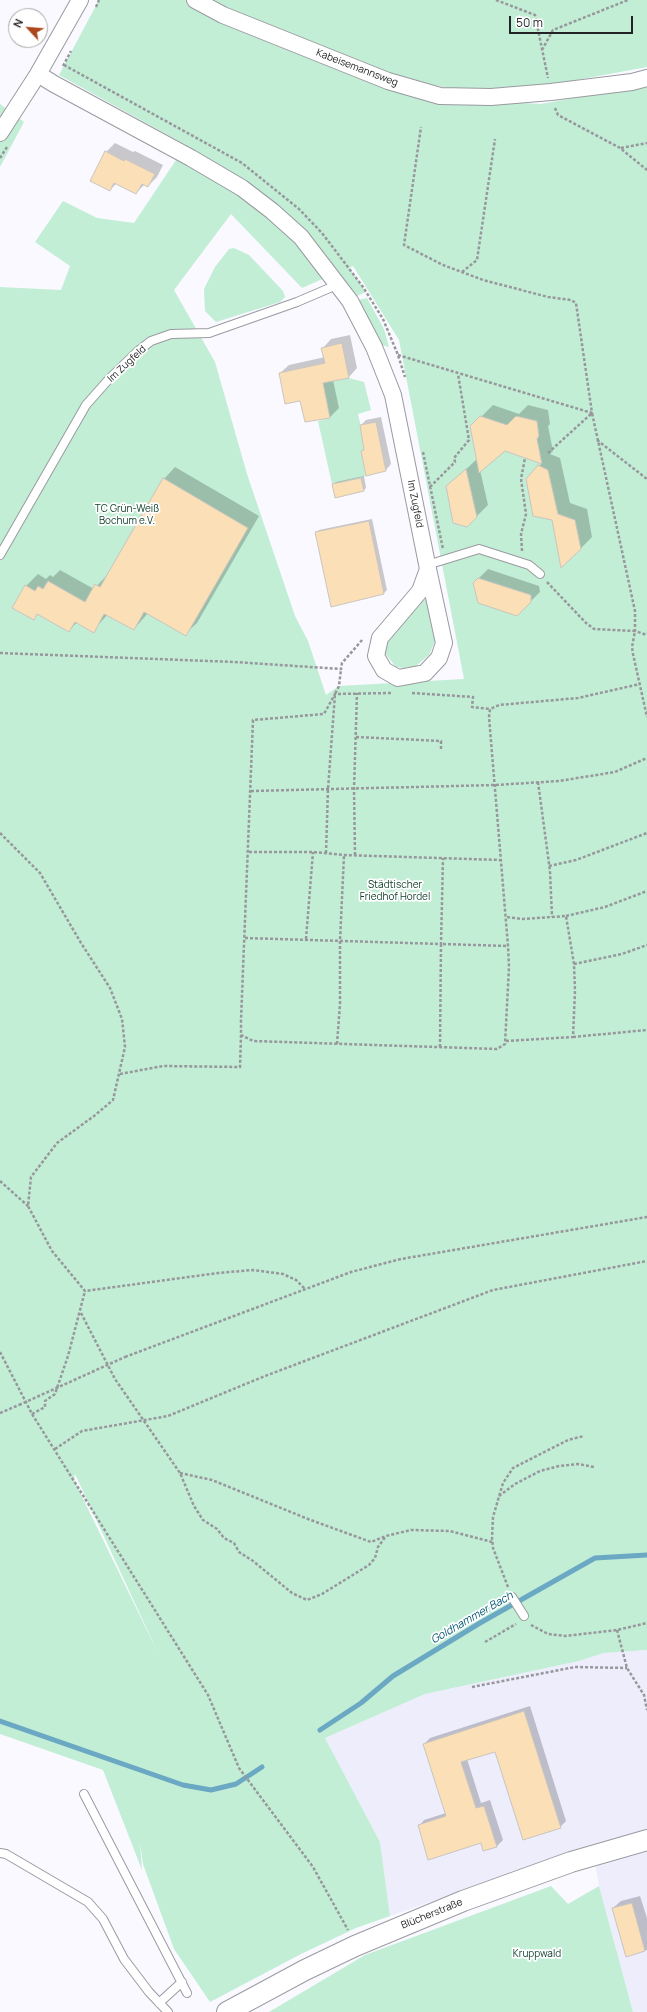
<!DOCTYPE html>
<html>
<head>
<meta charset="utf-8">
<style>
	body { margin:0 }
	#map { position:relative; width:647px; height:2012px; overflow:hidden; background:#f9f9ff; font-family:Manrope,sans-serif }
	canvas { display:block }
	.north { position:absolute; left:8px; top:8px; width:40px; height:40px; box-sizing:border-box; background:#fff; border:1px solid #a7a7a8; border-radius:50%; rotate:296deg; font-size:11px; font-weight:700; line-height:16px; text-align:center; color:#232326 }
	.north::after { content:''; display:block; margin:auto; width:14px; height:18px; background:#ac461c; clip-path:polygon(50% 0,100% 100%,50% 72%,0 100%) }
	.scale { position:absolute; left:509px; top:16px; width:124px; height:18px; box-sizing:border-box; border:2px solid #232326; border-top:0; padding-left:5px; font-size:12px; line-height:14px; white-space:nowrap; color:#232326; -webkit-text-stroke:3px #fff; paint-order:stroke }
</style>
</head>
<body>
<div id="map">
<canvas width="647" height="2012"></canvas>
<div class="north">N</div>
<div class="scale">50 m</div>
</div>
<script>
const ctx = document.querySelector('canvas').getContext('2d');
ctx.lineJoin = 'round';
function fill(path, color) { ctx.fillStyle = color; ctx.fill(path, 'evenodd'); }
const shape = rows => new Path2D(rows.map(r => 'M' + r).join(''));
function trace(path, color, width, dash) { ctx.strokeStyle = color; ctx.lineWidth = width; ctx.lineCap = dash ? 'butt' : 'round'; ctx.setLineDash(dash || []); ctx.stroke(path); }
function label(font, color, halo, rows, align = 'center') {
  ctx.font = font + ' Manrope,sans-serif'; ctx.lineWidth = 3.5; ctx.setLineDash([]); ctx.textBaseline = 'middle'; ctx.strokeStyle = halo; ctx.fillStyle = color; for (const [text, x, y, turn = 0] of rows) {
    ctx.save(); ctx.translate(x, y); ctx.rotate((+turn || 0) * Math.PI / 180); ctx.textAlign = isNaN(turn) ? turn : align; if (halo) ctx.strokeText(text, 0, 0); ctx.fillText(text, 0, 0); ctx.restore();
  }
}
fill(shape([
	[647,1650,647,2012,633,2012,599,1886,592,1845,390,1916,380,1842,325,1738,425,1694,579,1661,604,1653]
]), '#ededfc');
fill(shape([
	[99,0,185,0,245,30,374,83,507,102,541,104,647,85,647,1650,604,1653,579,1661,425,1694,325,1738,380,1842,390,1916,356,1928,301,1954,210,2002,174,1949,143,1864,140,1842,142,1870,103,1770,0,1734,0,287,61,290,70,266,35,242,63,201,97,218,134,223,186,145,59,75],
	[231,214,302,288,338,272,355,297,366,292,349,268,353,266,399,340,464,679,339,686,326,695,308,641,295,616,247,474,215,362,174,290],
	[75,1474,159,1655,74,1480],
	[211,0,647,0,647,67,523,90,452,89,384,74,297,39],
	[0,104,24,122,0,167],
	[234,248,249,255,283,291,285,297,280,302,216,322,205,311,204,289,215,267,229,249],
	[367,298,384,329,389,347,381,345,358,300],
	[349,378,364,382,371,410,358,414,366,449,361,451,366,476,332,484,318,421,330,418,323,383],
	[422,599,427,600,435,641,429,655,416,666,404,668,396,667,384,652,385,642],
	[551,1886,568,1904,599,1886,633,2012,269,2012,365,1955]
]), '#c2eed6');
fill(shape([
	[115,143,133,152,135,151,163,165,157,177,148,186,145,184,136,193,117,183,110,190,106,152],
	[350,335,357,368,349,377,333,380,339,408,330,417,306,421,301,399,280,373,289,365,325,357,323,348,331,339],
	[493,405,519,414,528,405,548,410,550,424,548,426,553,451,550,454,560,458,570,503,587,509,592,537,580,549,553,519,539,466,542,463,505,449,480,470,488,505,467,526,447,487,477,459,471,427],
	[381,417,391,464,386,470,367,474,362,451,365,448,361,425,366,420],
	[175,467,259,516,197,623,185,634,148,613,134,629,108,614,93,631,77,622,69,631,38,614,34,618,14,607,26,586,38,574,46,579,50,575,53,577,60,570,94,589,108,574,164,479],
	[364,476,366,488,364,490,333,485,336,482],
	[372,519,387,590,384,593,332,605,316,533,319,530],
	[488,569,539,586,540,592,517,615,474,583],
	[530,1706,566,1821,560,1827,495,1751,467,1759,481,1803,490,1800,503,1840,497,1846,484,1850,481,1842,419,1826,424,1820,446,1813,424,1744,430,1738],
	[640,1896,647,1918,647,1950,627,1956,613,1908,621,1901]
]), '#0003');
trace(shape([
	[0,1721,183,1785,211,1790,236,1784,262,1767],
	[320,1730,361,1703,393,1676,480,1623,595,1558,647,1555]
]), '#6aa8c3', 5);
const building = shape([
	[105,151,124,161,125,159,155,174,148,187,142,184,136,194,114,183,110,191,90,181,105,151],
	[342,343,349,378,323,383,330,418,305,422,300,401,285,404,279,373,325,363,321,348,342,343],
	[480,416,507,425,516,416,537,421,539,436,537,439,542,464,505,451,479,473,470,426,480,416],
	[376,422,386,471,366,476,361,451,364,450,360,425,376,422],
	[538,465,548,470,558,514,575,520,581,549,561,568,552,520,533,516,526,479,538,465],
	[466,469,477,517,467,527,453,523,446,486,466,469],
	[163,478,248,528,186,636,144,612,134,630,104,614,94,633,75,622,69,632,37,614,34,620,12,608,25,585,35,591,38,586,43,589,48,581,85,602,95,584,100,587,163,478],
	[361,478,364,491,335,498,332,484,361,478],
	[369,521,384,594,331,607,315,532,369,521],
	[478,578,531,595,531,602,517,616,478,603,473,583,478,578],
	[524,1711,561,1828,523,1840,495,1752,461,1762,476,1808,484,1806,497,1847,483,1851,481,1843,428,1860,418,1825,446,1816,423,1744,524,1711],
	[632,1903,645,1951,626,1957,612,1908,632,1903]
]);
fill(building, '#fadfb7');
trace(building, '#cac5bf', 1);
const service = shape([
	[0,555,86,405,109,379,138,351,151,341,171,334,209,333,297,302,339,284],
	[427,565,479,549,529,565,540,574],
	[512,1597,524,1616],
	[84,1794,187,1993],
	[0,1853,6,1854,88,1902,103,1919,124,1959,149,1992,168,2012],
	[159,2003,182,1982]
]);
const minor = shape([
	[195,0,223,15,388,81,440,96,491,97,551,92,632,82,647,78],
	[38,74,54,84,191,158,242,188,272,211,301,237,350,301,374,347,393,395,428,569,420,591,380,638,376,656,384,670,398,678,425,673,439,658,444,643,428,569],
	[0,133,38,74,80,0]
]);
const tertiary = shape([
	[227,2012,305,1970,355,1946,463,1901,571,1862,647,1840]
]);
trace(service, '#9a9aa1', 10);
trace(minor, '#9a9aa1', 18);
trace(tertiary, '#9a9aa1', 22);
trace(shape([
	[496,0,535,15,548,78],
	[96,7,99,0],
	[542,50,553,30,628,0],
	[64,65,242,163,299,209,322,233,363,287,383,319,398,355,405,377],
	[63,66,71,51],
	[555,108,558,115,620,148,647,170],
	[621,148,647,143],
	[0,158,7,147],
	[462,272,477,260,495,139],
	[398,355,592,413,576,303,571,300,548,297,483,280,443,265,404,245,421,127],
	[597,440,647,479],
	[423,452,443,549],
	[548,453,592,413,635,611,635,631,647,635],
	[430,487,455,462,454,458,469,440,458,374],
	[522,551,521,534,526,514,521,479,525,458],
	[547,582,586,623,594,629,635,631,632,647,633,654,647,717],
	[0,653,235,662,341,669,342,663,363,639],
	[391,693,335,694,324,714,253,720,241,1020,241,1035,253,1041,497,1049,505,1044,509,967,508,946,489,717,490,709,499,705,578,698,640,684],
	[412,693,473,697,472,707,490,709],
	[356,737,441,741,441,750],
	[538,782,550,871,552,917],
	[251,791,496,785,559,781,615,772,647,758],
	[0,833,40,873,81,943,110,988,122,1019,125,1047,113,1100,94,1116,57,1143,31,1177,28,1206,52,1251,85,1291,218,1273,253,1270,283,1274,296,1280,305,1289],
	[249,852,313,852,344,855,501,860],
	[326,853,328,789,335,694,339,686,341,669],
	[355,855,354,789,357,693],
	[549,866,576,860,647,833],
	[566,916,605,907,647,891],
	[245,938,441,944,443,858],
	[306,939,313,852],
	[574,964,622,954,647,945],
	[573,1037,647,1030],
	[506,1041,573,1037,575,991,574,964,566,916,523,919,506,917],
	[337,1044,340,1004,340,941,344,855],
	[440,1047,441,944,508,946],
	[120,1074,163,1066,240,1067,241,1035],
	[0,1181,28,1206],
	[81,1313,115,1379,180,1473,194,1506,203,1520,217,1529,224,1538,234,1543,239,1552,253,1561,292,1593,307,1600,322,1594,369,1565,375,1558,378,1547,386,1536],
	[0,1352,32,1414,208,1695,239,1768,313,1867,348,1930],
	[125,1357,351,1272,401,1259,647,1217],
	[0,1413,19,1405],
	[32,1414,45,1407,45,1401,55,1394,68,1356,85,1291],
	[55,1449,82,1431,168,1416,265,1376,493,1290,647,1261],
	[180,1473,212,1480,308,1519,371,1542,386,1536,411,1530,450,1531,492,1542],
	[499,1496,515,1484,540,1471,559,1466,578,1464,594,1467],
	[508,1587,493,1548,492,1538,493,1517,503,1483,513,1468,568,1440,584,1436],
	[470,1618,502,1599],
	[531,1625,548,1634,565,1636,617,1630,647,1623],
	[617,1630,627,1668,644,1695,647,1710],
	[485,1642,516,1624],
	[472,1687,575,1667,627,1668]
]), '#97979c', 2.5, [3, 2]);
trace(service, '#fff', 8);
trace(minor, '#fff', 16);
trace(tertiary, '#fff', 20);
trace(shape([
	[19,1405,125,1357]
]), '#97979c', 2.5, [3, 2]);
label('10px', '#232326', '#fff', [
	["Kabeisemannsweg",357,68,21],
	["Im Zugfeld",127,364,-43],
	["Im Zugfeld",415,504,79],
	["Blücherstraße",432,1914,-22]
]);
label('10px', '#10402b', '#fff', [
	["TC Grün-Weiß",127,509],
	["Bochum e.V.",127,521],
	["Städtischer",395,885],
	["Friedhof Hordel",395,897],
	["Kruppwald",537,1954]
]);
label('italic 11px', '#005874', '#fff', [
	["Goldhammer Bach",472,1618,-30]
]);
</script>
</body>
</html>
